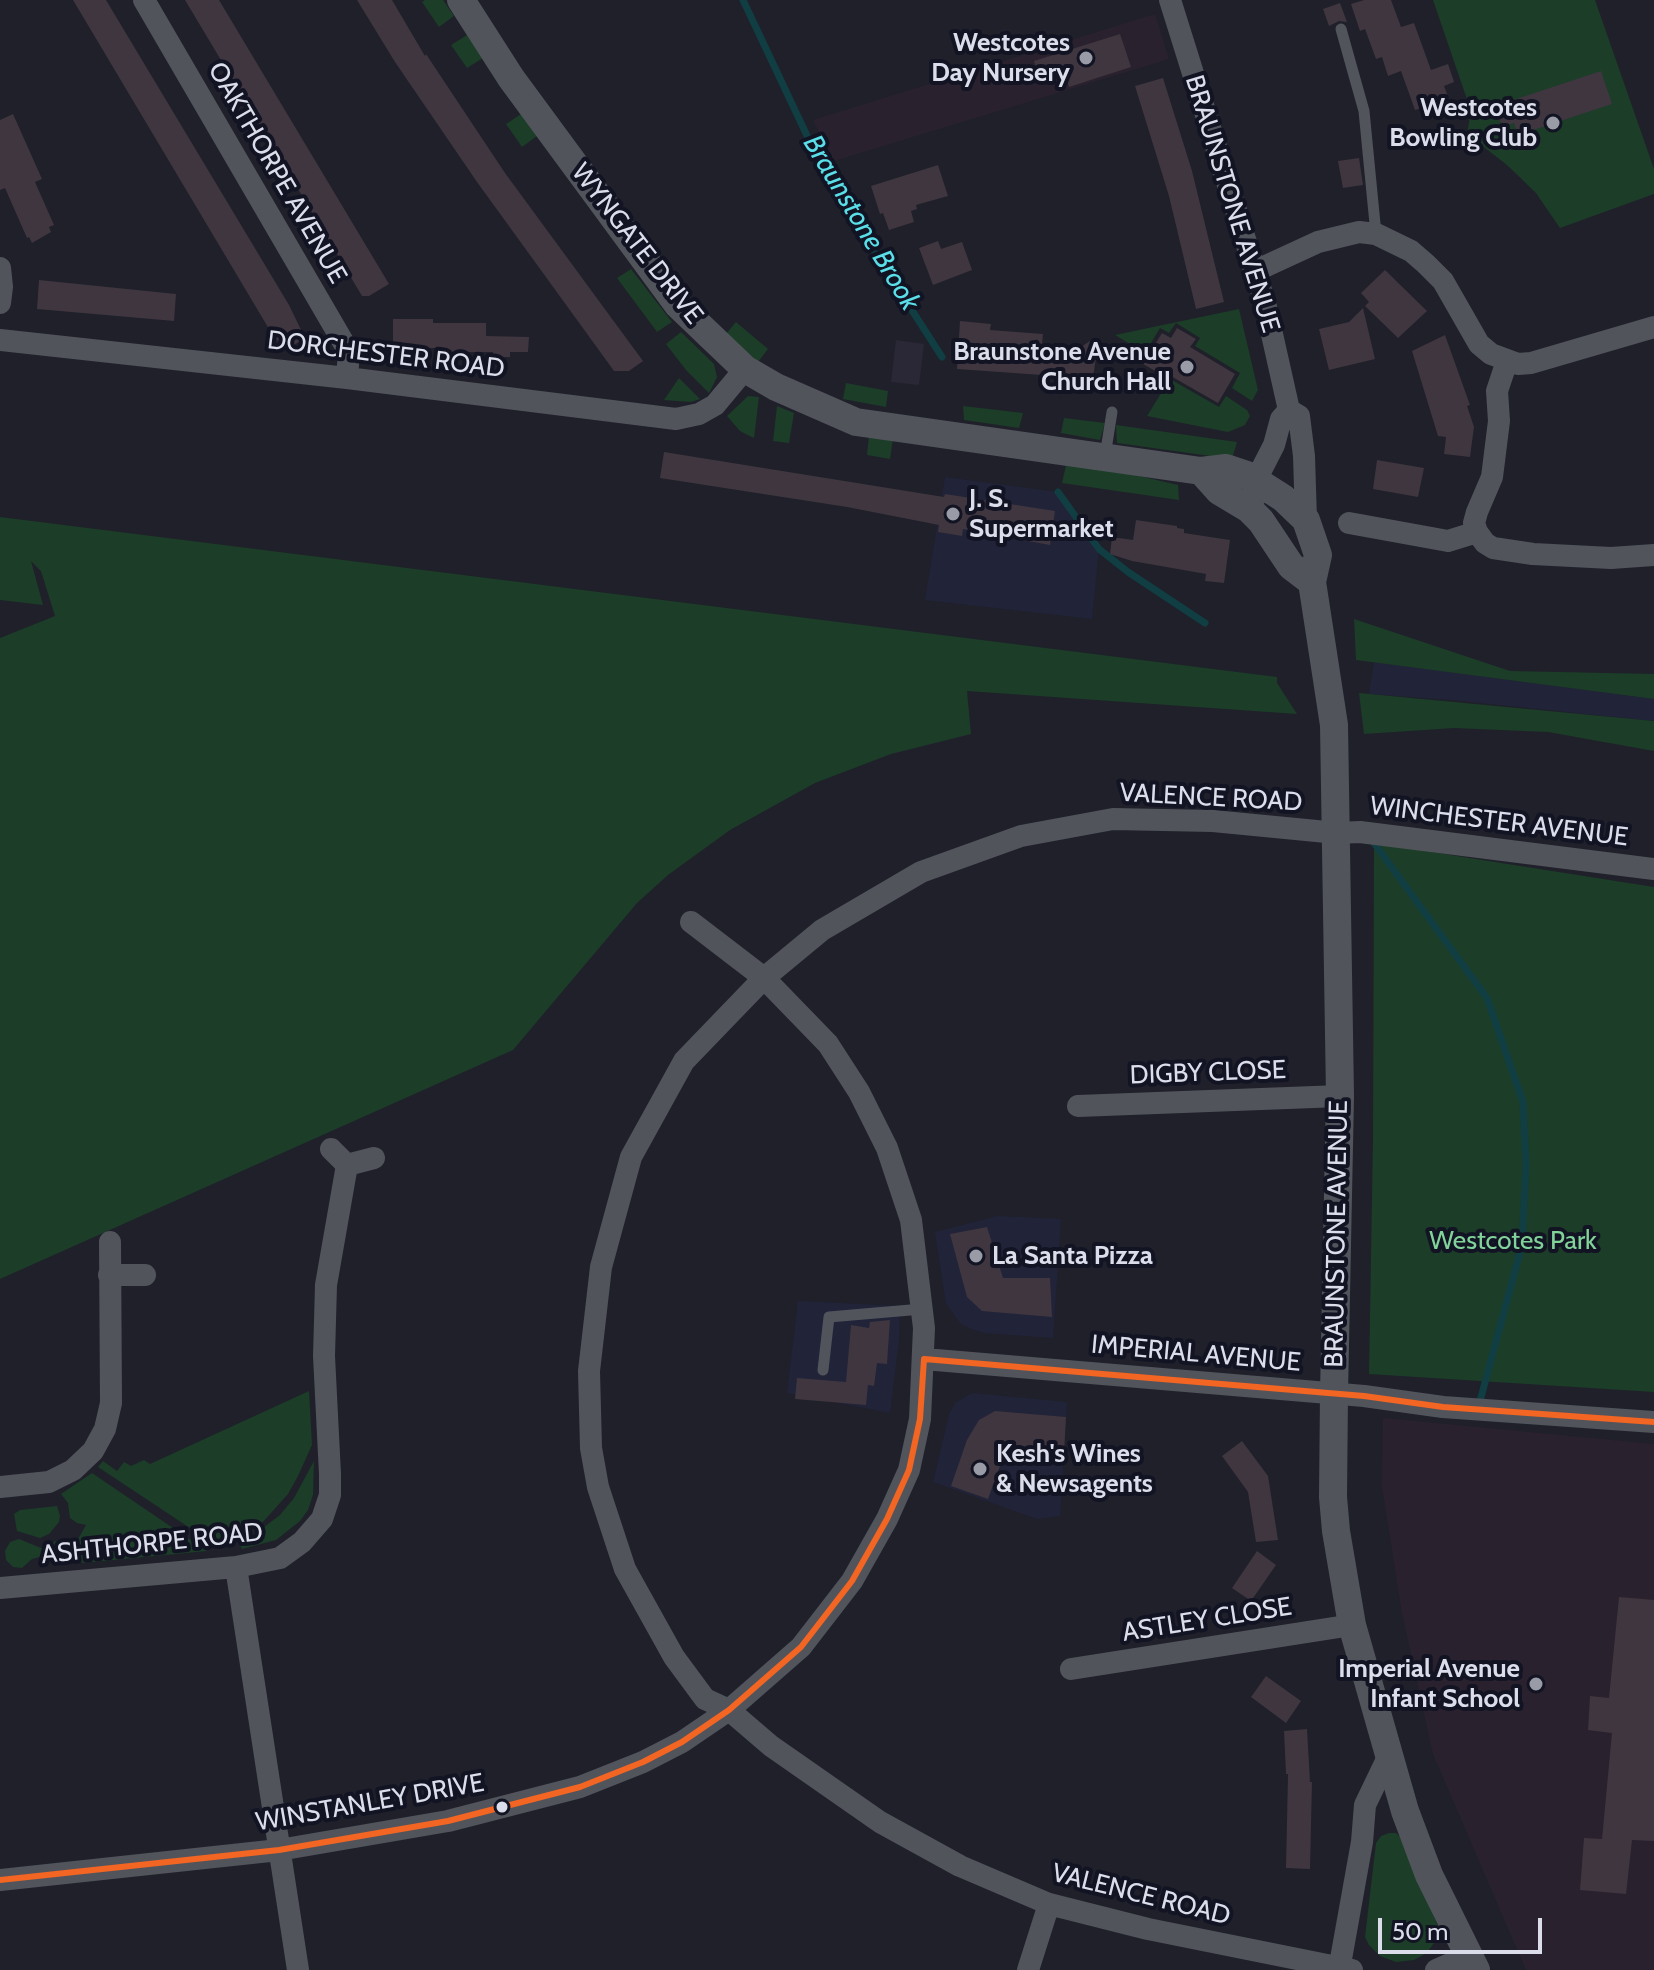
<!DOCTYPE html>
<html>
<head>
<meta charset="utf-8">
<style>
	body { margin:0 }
	#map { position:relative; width:1654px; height:1970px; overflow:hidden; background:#1f202a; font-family:Cabin,sans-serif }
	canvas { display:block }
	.scale { position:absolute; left:1378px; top:1918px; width:164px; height:36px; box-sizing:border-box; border:4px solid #dbdeea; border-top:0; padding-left:10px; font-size:24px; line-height:28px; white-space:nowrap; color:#dbdeea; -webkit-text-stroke:6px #121424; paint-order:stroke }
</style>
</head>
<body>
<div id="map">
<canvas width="1654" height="1970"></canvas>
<div class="scale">50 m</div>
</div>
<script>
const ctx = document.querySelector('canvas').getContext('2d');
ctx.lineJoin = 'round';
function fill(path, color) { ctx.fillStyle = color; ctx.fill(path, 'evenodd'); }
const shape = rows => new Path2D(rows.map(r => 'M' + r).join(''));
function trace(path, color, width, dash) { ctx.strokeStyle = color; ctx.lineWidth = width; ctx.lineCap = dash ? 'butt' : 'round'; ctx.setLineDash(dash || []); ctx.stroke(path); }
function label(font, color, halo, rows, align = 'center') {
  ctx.font = font + ' Cabin,sans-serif'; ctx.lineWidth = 8; ctx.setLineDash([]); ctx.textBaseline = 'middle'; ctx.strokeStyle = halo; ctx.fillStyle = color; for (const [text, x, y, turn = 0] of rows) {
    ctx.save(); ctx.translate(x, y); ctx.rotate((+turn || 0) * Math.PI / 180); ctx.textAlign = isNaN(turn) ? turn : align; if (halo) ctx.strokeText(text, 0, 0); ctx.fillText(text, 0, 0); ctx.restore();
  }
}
fill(shape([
	[945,477,1058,492,1099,549,1092,619,925,600],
	[1374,662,1654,699,1654,721,1452,700,1369,694],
	[998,1216,1061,1219,1053,1338,984,1333,971,1329,961,1324,946,1304,935,1232],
	[798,1301,900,1306,899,1340,890,1413,787,1393],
	[972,1393,1067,1402,1060,1516,1037,1519,933,1482,949,1414,955,1403]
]), '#212339');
fill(shape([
	[896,340,924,344,919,385,891,382]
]), '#2a2736');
fill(shape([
	[1155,14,1169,59,834,161,813,120],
	[1383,1418,1654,1444,1654,1970,1526,1970,1433,1754,1402,1613,1382,1486]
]), '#2a212e');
fill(shape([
	[425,0,443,0,454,16,439,27,422,2],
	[1433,0,1595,0,1654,169,1654,194,1560,228,1536,193,1507,165,1467,134,1471,111],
	[467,35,483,58,467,68,451,45],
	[521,114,537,136,522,147,506,124],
	[631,269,672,322,657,332,617,278],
	[1239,309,1258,390,1252,401,1232,388,1240,373,1195,346,1200,338,1176,323,1169,333,1160,328,1145,353,1115,335],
	[736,322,768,349,758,362,726,334],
	[681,332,714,364,717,377,709,393,686,370,666,344],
	[679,378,700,399,691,402,664,400],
	[1170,379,1219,407,1226,396,1247,410,1250,416,1245,425,1228,432,1147,416],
	[846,383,888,391,886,407,843,399],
	[748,396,759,397,754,438,740,431,727,416],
	[777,406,794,413,789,443,773,441],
	[963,406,1023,413,1019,428,964,420],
	[1064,418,1105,423,1100,440,1061,433],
	[1116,425,1237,442,1232,459,1117,443],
	[869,435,893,439,890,459,867,455],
	[1066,465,1135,475,1178,485,1179,500,1062,483],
	[0,517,1277,677,1277,683,1297,714,967,691,971,734,891,754,815,783,730,830,668,875,637,903,513,1050,0,1279,0,638,55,616,41,571,31,561,43,605,0,600],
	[1354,619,1510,671,1654,674,1654,699,1356,660],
	[1359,693,1654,721,1654,751,1548,732,1454,728,1364,734],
	[1374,843,1654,887,1654,1392,1369,1374,1373,1139],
	[309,1391,312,1445,298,1476,288,1494,262,1523,220,1548,98,1467,103,1461,117,1471,124,1462,131,1466,144,1460,150,1464],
	[314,1461,313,1495,308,1510,300,1521,276,1540,242,1549,240,1545,280,1515,294,1498],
	[92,1473,207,1551,82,1563,77,1541,86,1525,77,1523,70,1518,68,1503,61,1494],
	[57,1506,60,1516,59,1522,49,1534,40,1538,17,1531,14,1514,20,1510],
	[19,1539,41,1548,58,1540,66,1540,74,1547,74,1555,66,1564,57,1563,51,1557,43,1556,32,1559,22,1568,13,1567,6,1560,5,1551,10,1542],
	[1389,1833,1396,1833,1400,1837,1438,1926,1436,1940,1427,1953,1414,1960,1396,1962,1380,1956,1369,1945,1365,1937,1376,1843,1381,1836]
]), '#1c3d28');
trace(shape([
	[743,0,827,178,942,357],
	[1058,492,1099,549,1128,572,1205,623],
	[1374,843,1487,998,1523,1102,1526,1165,1522,1245,1480,1401]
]), '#103e42', 7);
fill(shape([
	[73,0,106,0,289,305,305,338,289,348,283,338,278,341,272,334],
	[185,0,219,0,389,284,369,296,362,296],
	[357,0,392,0,425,56,426,54,505,173,643,361,629,371,614,371,477,182,395,62],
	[1364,0,1391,0,1401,27,1414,23,1431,70,1448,64,1454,82,1444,86,1449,99,1415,110,1401,71,1388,76,1382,57,1376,59,1365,29,1360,31,1351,4],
	[1340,3,1347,22,1339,21,1329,26,1323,9],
	[1120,34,1131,67,1069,87,1065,74,1041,83,1034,61],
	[1601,71,1612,104,1518,135,1514,123,1502,127,1495,106],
	[1163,78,1192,171,1224,302,1196,309,1169,196,1135,86],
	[13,114,42,179,35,182,54,225,49,227,51,232,32,243,29,237,27,238,5,188,0,190,0,120],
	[1359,158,1363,185,1343,188,1338,161],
	[938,165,948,196,916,205,917,209,911,211,914,222,889,230,883,213,880,214,871,186],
	[938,241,941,249,962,242,972,270,933,285,919,248],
	[1385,270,1427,311,1398,338,1365,306,1369,302,1361,293],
	[39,280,176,294,174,321,37,309],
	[1363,308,1375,359,1329,370,1319,329,1349,322],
	[393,319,433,319,433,323,486,323,486,336,529,337,528,352,510,352,510,357,493,357,493,352,446,352,446,348,393,348],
	[960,321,991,324,990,330,1043,334,1042,344,1078,349,1090,341,1097,350,1092,385,1056,380,1056,376,957,369],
	[1177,328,1196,339,1190,347,1235,374,1218,403,1169,375,1168,378,1143,364,1162,333,1171,338],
	[1445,335,1470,405,1467,406,1474,427,1470,457,1444,454,1446,437,1438,436,1412,351],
	[664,452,944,497,945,494,1055,511,1050,545,963,529,962,536,938,532,939,525,847,507,660,478],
	[1377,460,1424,468,1418,497,1373,489],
	[1136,520,1177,526,1177,528,1184,529,1184,533,1230,540,1224,583,1205,581,1206,574,1132,561,1110,554,1112,537,1133,540],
	[987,1227,1003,1278,1050,1278,1052,1317,982,1311,967,1297,950,1234],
	[890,1320,887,1364,877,1363,874,1386,868,1385,866,1405,795,1399,797,1378,846,1382,851,1325,869,1328,870,1322],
	[995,1411,1066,1417,1064,1454,1005,1452,988,1499,951,1486,967,1440,979,1420],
	[1242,1441,1268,1476,1278,1540,1256,1542,1248,1492,1222,1456],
	[1257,1551,1276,1565,1251,1601,1232,1588],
	[1619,1597,1654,1600,1654,1841,1632,1840,1626,1894,1580,1890,1584,1838,1602,1839,1612,1733,1588,1730,1590,1696,1609,1698],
	[1266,1676,1301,1701,1286,1723,1251,1697],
	[1307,1729,1310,1782,1312,1782,1310,1869,1286,1868,1288,1774,1286,1774,1284,1731]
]), '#3f363f');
trace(shape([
	[1341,29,1364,111,1376,234],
	[1105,456,1112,412],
	[823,1370,829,1317,922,1309]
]), '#52545c', 11);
trace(shape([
	[144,0,349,352,347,378],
	[1170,0,1265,303,1289,410,1299,416,1304,456,1306,520],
	[0,268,2,287,0,303],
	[1253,272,1318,242,1359,232,1376,234,1411,251,1426,264,1443,281,1479,344,1491,354,1518,364,1531,363,1654,327],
	[0,340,347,378,676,419,699,414,715,405,745,369],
	[1256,496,1256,480,1274,445,1281,419,1289,410],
	[1349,523,1448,541,1477,532,1485,543,1493,548,1533,554,1611,558,1654,555],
	[1477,532,1474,523,1477,512,1492,477,1499,421,1497,391,1507,361],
	[1078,1106,1340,1096],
	[331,1149,347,1165,374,1158],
	[109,1275,145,1275],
	[924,1359,1364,1396,1443,1407,1654,1422],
	[0,1487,49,1482,73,1470,93,1451,105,1429,111,1403,110,1242],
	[236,1567,298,1970],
	[0,1588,236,1567,280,1558,302,1542,322,1519,330,1495,330,1474,324,1356,326,1285,347,1165],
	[1071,1669,1352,1625],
	[0,1880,279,1850,448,1821,580,1787,643,1762,682,1742,729,1710,801,1647,852,1581,887,1519,909,1470,920,1419,924,1328,911,1220,887,1148,859,1092,828,1044,764,978,691,922],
	[1028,1970,1049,1904],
	[1339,1970,1362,1842,1365,1805,1389,1755],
	[1352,1970,1148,1929,1049,1904,960,1866,880,1822,771,1746,729,1710,705,1699,674,1657,625,1569,598,1487,591,1448,589,1371,601,1267,631,1157,684,1061,764,978,822,930,921,872,1021,836,1113,819,1213,821,1337,833,1360,832,1654,869],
	[1436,1970,1468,1956]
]), '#52545c', 22);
trace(shape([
	[461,0,511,78,678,305,745,369,776,387,856,422,1201,471,1226,468,1247,475,1283,498,1306,520,1318,555,1312,582,1334,725,1340,1096,1334,1394,1333,1497,1336,1531,1352,1625,1405,1811,1429,1875,1476,1970],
	[1201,471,1219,491,1249,509,1261,521,1291,566,1312,582]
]), '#52545c', 28);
trace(shape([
	[0,1880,279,1850,448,1821,580,1787,643,1762,682,1742,729,1710,801,1647,852,1581,887,1519,909,1470,920,1419,924,1359,1364,1396,1443,1407,1654,1422]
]), '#f26522', 6);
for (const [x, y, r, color] of [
	[1086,58,8,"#999ca7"],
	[1553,123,8,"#999ca7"],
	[1187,367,8,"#999ca7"],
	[953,514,8,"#999ca7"],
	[976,1256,8,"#999ca7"],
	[980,1469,8,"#999ca7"],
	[1536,1684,8,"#999ca7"],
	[502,1807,7,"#dbdeea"]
]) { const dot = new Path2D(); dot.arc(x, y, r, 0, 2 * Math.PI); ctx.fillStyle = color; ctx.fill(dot); trace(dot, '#121424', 3); }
label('bold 26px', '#dbdeea', '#121424', [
	["Westcotes",1070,43],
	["Day Nursery",1070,73],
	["Westcotes",1537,108],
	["Bowling Club",1537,138],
	["Braunstone Avenue",1171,352],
	["Church Hall",1171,382],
	["J. S.",969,499,"left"],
	["Supermarket",969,529,"left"],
	["La Santa Pizza",992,1256,"left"],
	["Kesh's Wines",996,1454,"left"],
	["& Newsagents",996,1484,"left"],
	["Imperial Avenue",1520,1669],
	["Infant School",1520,1699]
], 'right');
label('26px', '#dbdeea', '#121424', [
	["OAKTHORPE AVENUE",277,173,60],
	["BRAUNSTONE AVENUE",1232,204,73],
	["WYNGATE DRIVE",637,244,52],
	["DORCHESTER ROAD",386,355,7],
	["VALENCE ROAD",1211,798,3],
	["WINCHESTER AVENUE",1499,822,7],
	["DIGBY CLOSE",1208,1073,-2],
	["BRAUNSTONE AVENUE",1337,1234,-89],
	["IMPERIAL AVENUE",1196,1354,5],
	["ASHTHORPE ROAD",152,1544,-6],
	["ASTLEY CLOSE",1207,1620,-9],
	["WINSTANLEY DRIVE",370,1803,-10],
	["VALENCE ROAD",1141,1895,14]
]);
label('26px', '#81d399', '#121424', [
	["Westcotes Park",1513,1241]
]);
label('italic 28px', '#5adfe8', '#121424', [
	["Braunstone Brook",861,223,59]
]);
</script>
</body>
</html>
